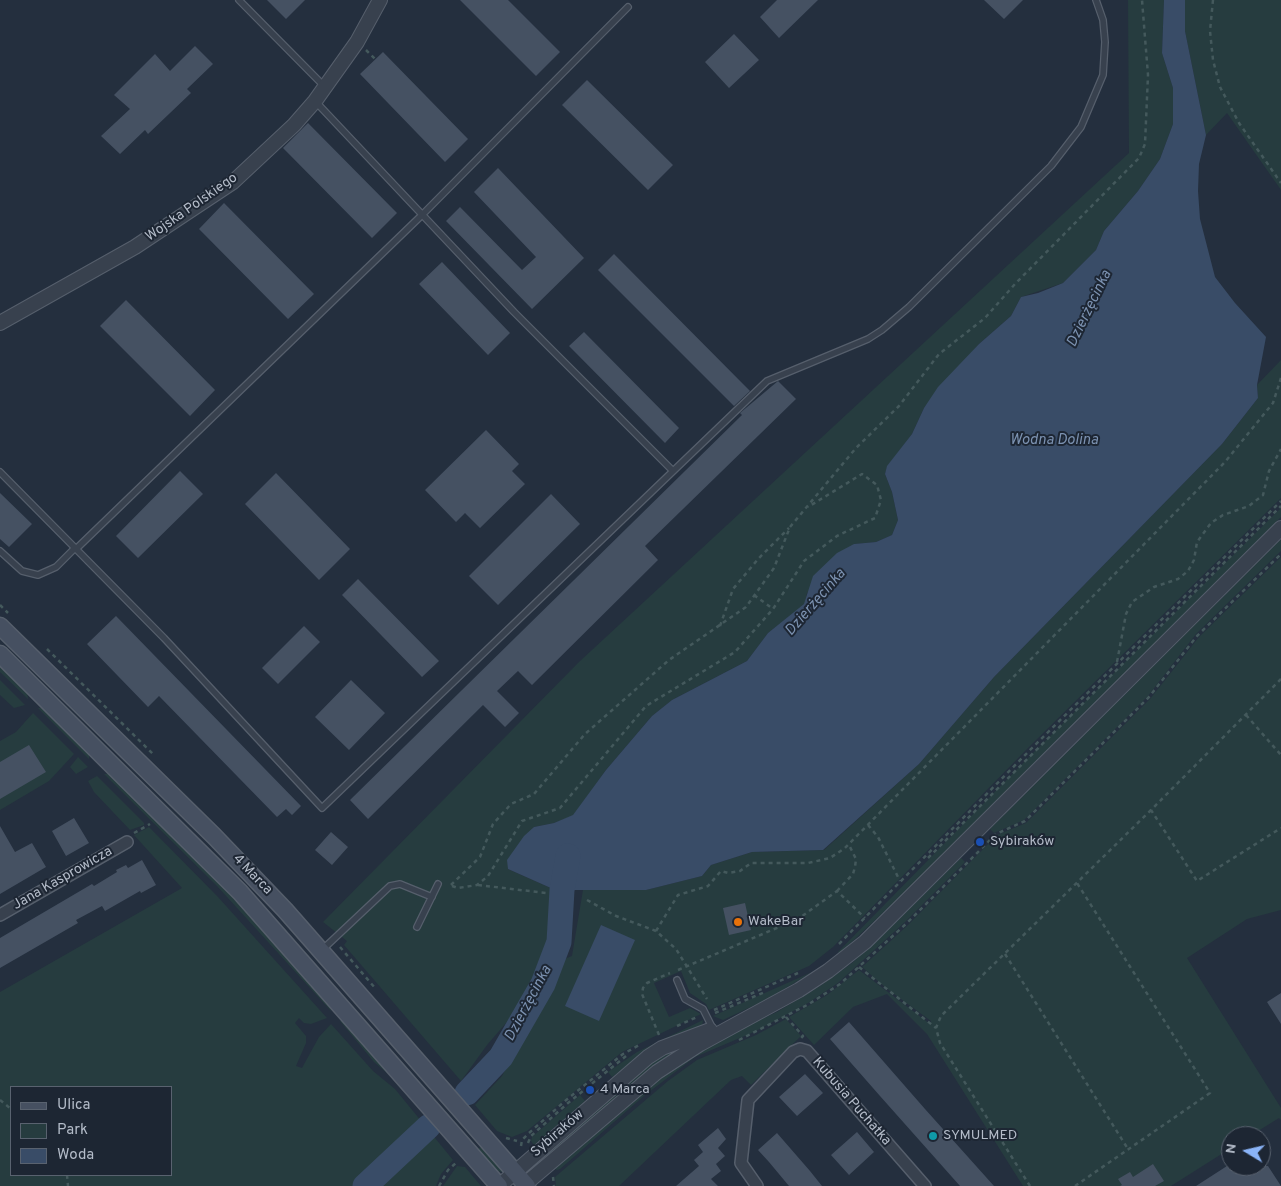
<!DOCTYPE html>
<html>
<head>
<meta charset="utf-8">
<style>
	body { margin:0 }
	#map { position:relative; width:1281px; height:1186px; overflow:hidden; background:#242f3e; font-family:Overpass,sans-serif }
	canvas { display:block }
	.legend { position:absolute; left:10px; top:1086px; width:162px; height:90px; box-sizing:border-box; background:#1d2633; border:1px solid #59626f; margin:0; padding:6px 9px; list-style:none; font-size:15px; color:#b4bcc9 }
	.legend li { display:flex; align-items:center; gap:10px; height:25px }
	.legend b { width:25px; border:1px solid #59626f }
	.north { position:absolute; left:1221px; top:1126px; width:50px; height:50px; box-sizing:border-box; background:#1d2633; border:1px solid #59626f; border-radius:50%; rotate:279deg; font-size:14px; font-weight:700; line-height:20px; text-align:center; color:#b4bcc9 }
	.north::after { content:''; display:block; margin:auto; width:18px; height:22px; background:#8ab4f8; clip-path:polygon(50% 0,100% 100%,50% 72%,0 100%) }
</style>
</head>
<body>
<div id="map">
<canvas width="1281" height="1186"></canvas>
<ul class="legend">
<li><b style="height:6px;background:#465061"></b>Ulica</li>
<li><b style="height:14px;background:#263c3f"></b>Park</li>
<li><b style="height:14px;background:#394c67"></b>Woda</li>
</ul>
<div class="north">N</div>
</div>
<script>
const ctx = document.querySelector('canvas').getContext('2d');
ctx.lineJoin = 'round';
function fill(path, color) { ctx.fillStyle = color; ctx.fill(path, 'evenodd'); }
const shape = rows => new Path2D(rows.map(r => 'M' + r).join(''));
function trace(path, color, width, dash) { ctx.strokeStyle = color; ctx.lineWidth = width; ctx.lineCap = dash ? 'butt' : 'round'; ctx.setLineDash(dash || []); ctx.stroke(path); }
function label(font, color, halo, rows, align = 'center') {
  ctx.font = font + ' Overpass,sans-serif'; ctx.lineWidth = 4; ctx.setLineDash([]); ctx.textBaseline = 'middle'; ctx.strokeStyle = halo; ctx.fillStyle = color; for (const [text, x, y, turn = 0] of rows) {
    ctx.save(); ctx.translate(x, y); ctx.rotate((+turn || 0) * Math.PI / 180); ctx.textAlign = isNaN(turn) ? turn : align; if (halo) ctx.strokeText(text, 0, 0); ctx.fillText(text, 0, 0); ctx.restore();
  }
}
fill(shape([
	[1128,0,1164,0,1162,53,1173,88,1173,124,1160,159,1138,191,1104,231,1096,250,1063,283,1021,297,1011,316,979,344,924,408,912,434,888,466,885,474,892,492,898,520,892,535,876,542,854,544,807,593,805,604,768,633,747,661,672,700,652,716,606,770,573,816,554,823,534,827,508,869,553,889,550,938,525,1001,487,1045,461,1081,344,945,347,941,323,922,579,662,1129,153],
	[1185,0,1281,0,1281,190,1227,113,1206,135,1185,31],
	[1281,360,1281,498,1027,749,833,947,809,966,709,1010,706,1004,690,993,681,971,654,983,669,1017,690,1008,701,1014,622,1052,527,1131,512,1137,497,1131,475,1105,502,1076,562,960,572,956,583,890,646,890,702,876,711,865,752,852,824,850,919,764,994,677,1222,444,1258,398,1257,385],
	[1281,508,1281,517,902,895,839,954,838,952,1032,754],
	[1281,539,1281,551,1196,634,1148,696,1024,820,994,833,990,829],
	[1281,557,1281,910,1247,919,1187,958,1281,1108,1281,1120,1279,1118,1250,1136,1231,1136,1231,1148,1171,1186,1023,1186,927,1034,887,994,853,1007,814,1045,789,1017,827,995,859,970,930,1024,931,1021,886,988,862,967,908,925,997,835,1026,823,1150,699,1199,637],
	[0,664,27,691,28,699,0,672],
	[0,680,25,705,14,708,0,695],
	[38,708,43,708,89,752,89,759],
	[33,713,74,754,49,781,0,810,0,741,16,732],
	[78,757,88,767,76,774,70,767],
	[104,774,111,774,219,881,329,1003,331,1011,217,886],
	[97,776,144,823,144,825,130,830,94,792,88,781],
	[149,827,218,897,327,1018,311,1024,304,1023,299,1018,295,1023,306,1036,306,1043,296,1066,302,1068,319,1037,331,1024,373,1071,395,1089,453,1160,441,1174,436,1186,0,1186,0,992,182,888,134,835],
	[11,1087,171,1087,171,1175,11,1175],
	[961,858,965,862,905,922,838,983,808,1003,754,1032,695,1057,645,1095,560,1169,557,1170,552,1166,640,1090,708,1044,777,1012,820,986,852,963,890,928],
	[812,972,770,998,723,1020,713,1016],
	[786,1019,801,1036,751,1085,742,1076,731,1080,619,1186,556,1186,555,1177,668,1081,697,1060,756,1035],
	[703,1020,702,1027,648,1050,612,1077,608,1072,637,1052],
	[340,1021,345,1022,400,1084,374,1062],
	[679,1048,546,1159,544,1156,654,1058],
	[580,1095,585,1101,534,1145,531,1141,532,1137],
	[482,1146,503,1170,504,1172,497,1171,477,1150],
	[457,1166,465,1167,481,1186,443,1186]
]), '#263c3f');
fill(shape([
	[1164,0,1185,0,1185,31,1206,135,1199,164,1198,191,1200,219,1215,277,1235,303,1266,337,1257,385,1258,398,1222,444,994,677,919,764,823,850,752,852,711,865,702,876,646,890,562,890,553,889,508,869,507,860,524,836,534,827,554,823,573,815,606,770,652,716,672,700,747,661,768,633,804,604,813,576,837,553,854,544,876,542,892,535,898,520,892,492,885,474,887,466,912,434,924,408,938,387,979,344,1011,316,1021,297,1038,293,1063,283,1096,250,1104,231,1138,191,1160,159,1173,124,1173,88,1162,53],
	[601,925,635,940,599,1021,565,1006]
]), '#394c67');
trace(shape([
	[467,1093,501,1057,543,984,559,942,562,890,568,856],
	[365,1186,428,1127]
]), '#394c67', 25);
fill(shape([
	[267,0,305,0,286,19],
	[460,0,508,0,560,52,536,76],
	[777,0,818,0,779,38,760,17],
	[984,0,1023,0,1004,19],
	[734,34,759,60,729,88,705,62],
	[195,46,213,64,187,89,191,93,148,134,145,130,120,154,101,136,130,109,114,95,155,54,170,71],
	[383,52,468,139,445,162,360,74],
	[587,80,673,165,648,190,562,105],
	[308,123,397,213,372,238,283,148],
	[498,168,584,258,532,309,446,221,460,207,522,270,536,257,474,192],
	[224,203,314,294,288,319,199,229],
	[614,254,750,391,734,406,598,270],
	[442,262,510,333,488,355,419,284],
	[126,300,215,390,190,416,100,326],
	[584,332,679,428,665,443,569,346],
	[778,381,796,399,645,546,658,560,532,685,518,671,497,691,519,713,505,727,483,705,368,819,350,800,742,415,740,413],
	[486,430,519,464,512,471,525,484,480,528,465,513,456,522,425,490],
	[180,471,203,494,138,558,116,536],
	[276,473,350,549,319,580,245,504],
	[0,493,32,524,9,547,0,539],
	[551,494,580,524,498,605,469,576],
	[358,579,439,661,422,677,342,595],
	[116,616,301,806,292,815,286,809,277,817,159,696,148,707,87,644],
	[304,626,320,642,278,684,262,668],
	[351,680,385,713,349,750,315,717],
	[29,745,46,772,0,799,0,762],
	[74,818,89,843,66,856,52,831],
	[0,826,15,852,32,843,46,867,0,894],
	[331,832,348,847,332,865,315,850],
	[142,860,156,885,141,893,140,891,105,911,102,906,76,920,78,923,0,968,0,938,92,884,94,886,117,872,116,870,126,865,128,868],
	[745,903,751,930,729,935,723,908],
	[1281,993,1281,1024,1267,1002],
	[849,1022,925,1109,994,1186,960,1186,880,1096,830,1039],
	[805,1074,823,1093,797,1116,779,1097],
	[718,1128,726,1139,718,1148,725,1156,716,1164,721,1171,711,1179,718,1186,676,1186,699,1166,694,1160,703,1152,698,1145],
	[857,1132,874,1152,849,1175,831,1155],
	[777,1133,810,1171,822,1186,789,1186,769,1162,758,1150],
	[1153,1164,1164,1181,1155,1186,1120,1186,1122,1185,1118,1179,1130,1172,1133,1177],
	[1227,1166,1268,1166,1281,1186,1196,1186]
]), '#455162');
const service = shape([
	[239,0,324,86],
	[315,101,514,312,673,471],
	[0,472,164,638,322,808,767,381,868,339,882,330,909,307,1051,166,1081,127,1103,75,1105,42,1103,20,1096,0],
	[76,549,422,215,628,7],
	[0,551,22,571,38,575,56,567,75,548],
	[417,927,438,884],
	[322,950,390,886,400,884,432,897],
	[677,980,685,999,703,1009,713,1029]
]);
const minor = shape([
	[0,915,127,842],
	[757,1186,741,1163,748,1100,793,1052,800,1049,807,1051,925,1186]
]);
const tertiary = shape([
	[0,323,135,247,233,182,294,125,315,101,357,42,380,0],
	[499,1186,648,1057,662,1048,710,1030],
	[523,1186,657,1072,700,1044,799,990,828,971,865,942,1281,528]
]);
const secondary = shape([
	[0,626,214,836,285,910,527,1186],
	[0,654,240,892,499,1186]
]);
trace(service, '#565f6c', 8);
trace(minor, '#565f6c', 14);
trace(tertiary, '#565f6c', 16);
trace(secondary, '#565f6c', 19);
trace(shape([
	[1213,0,1210,31,1213,60,1220,87,1239,123,1281,183],
	[366,50,376,60],
	[754,595,773,609],
	[0,605,8,613],
	[720,626,733,589,759,558,789,528],
	[47,649,153,754],
	[1117,662,1126,614,1132,602,1154,587,1178,579,1188,571,1194,560,1197,542,1211,523,1223,515,1249,506,1263,495,1269,471,1281,449],
	[1281,679,1151,810,1197,881,1281,828],
	[1246,715,1281,755],
	[868,825,878,837,900,881],
	[134,833,150,824],
	[928,858,1281,506],
	[451,885,480,857,493,824,511,804,534,794,585,734,669,660,746,607,774,568,790,527,856,448,899,406,939,354,985,318,1015,284,1139,158,1145,144,1148,75,1142,0],
	[478,885,546,893],
	[452,886,458,888,477,885,488,876,522,821,560,808,646,706,735,652,773,609,804,561,837,536,875,518,881,500,877,485,862,474,808,507],
	[837,891,853,874,855,867,856,859,849,845],
	[587,900,616,916,656,931,676,949,707,999],
	[656,931,678,895,708,886,721,871,728,873,740,871,751,863,808,863,830,858,845,848,1225,462,1273,403,1281,378],
	[839,944,1029,751,1281,501],
	[340,947,375,988],
	[1005,954,1128,1149],
	[859,967,936,1028],
	[678,970,798,919,837,891,865,918],
	[714,1010,798,973],
	[715,1013,765,992],
	[786,1017,803,1036,801,1038],
	[677,1026,697,1017],
	[659,1035,642,994,643,988,647,983,670,973],
	[739,1040,809,1004,840,984,907,923,996,834,1025,821,1149,697,1197,636,1281,554],
	[0,1100,11,1109],
	[506,1138,517,1141],
	[528,1143,531,1136,568,1103,626,1056],
	[521,1146,522,1140,529,1133,565,1101,623,1054,641,1044],
	[67,1175,68,1186],
	[553,1177,554,1186],
	[439,1186,448,1170,457,1162],
	[1030,1186,940,1043,936,1028,941,1016,1151,810],
	[1075,1186,1210,1093,1077,883]
]), '#44595c', 2.5, [4, 4]);
trace(service, '#38414e', 5.5);
trace(minor, '#38414e', 11);
trace(tertiary, '#38414e', 14);
trace(secondary, '#465061', 16);
for (const [x, y, r, color] of [
	[980,842,5,"#1a4fb4"],
	[738,922,5,"#e8710a"],
	[590,1090,5,"#1a4fb4"],
	[933,1136,5,"#0f9aa8"]
]) { const dot = new Path2D(); dot.arc(x, y, r, 0, 2 * Math.PI); ctx.fillStyle = color; ctx.fill(dot); trace(dot, '#1d2633', 2); }
label('14px', '#b4bcc9', '#1d2633', [
	["Wojska Polskiego",192,208,-35],
	["4 Marca",252,875,46],
	["Jana Kasprowicza",63,879,-30],
	["Kubusia Puchatka",851,1102,49],
	["Sybiraków",558,1134,-41]
]);
label('14px', '#b4bcc9', '#1d2633', [
	["Sybiraków",990,842],
	["WakeBar",748,922],
	["4 Marca",600,1090],
	["SYMULMED",943,1136]
], 'left');
label('italic 15px', '#7c92b1', '#1d2633', [
	["Dzierżęcinka",1090,309,-64],
	["Wodna Dolina",1054,441],
	["Dzierżęcinka",816,603,-49],
	["Dzierżęcinka",529,1004,-62]
]);
</script>
</body>
</html>
